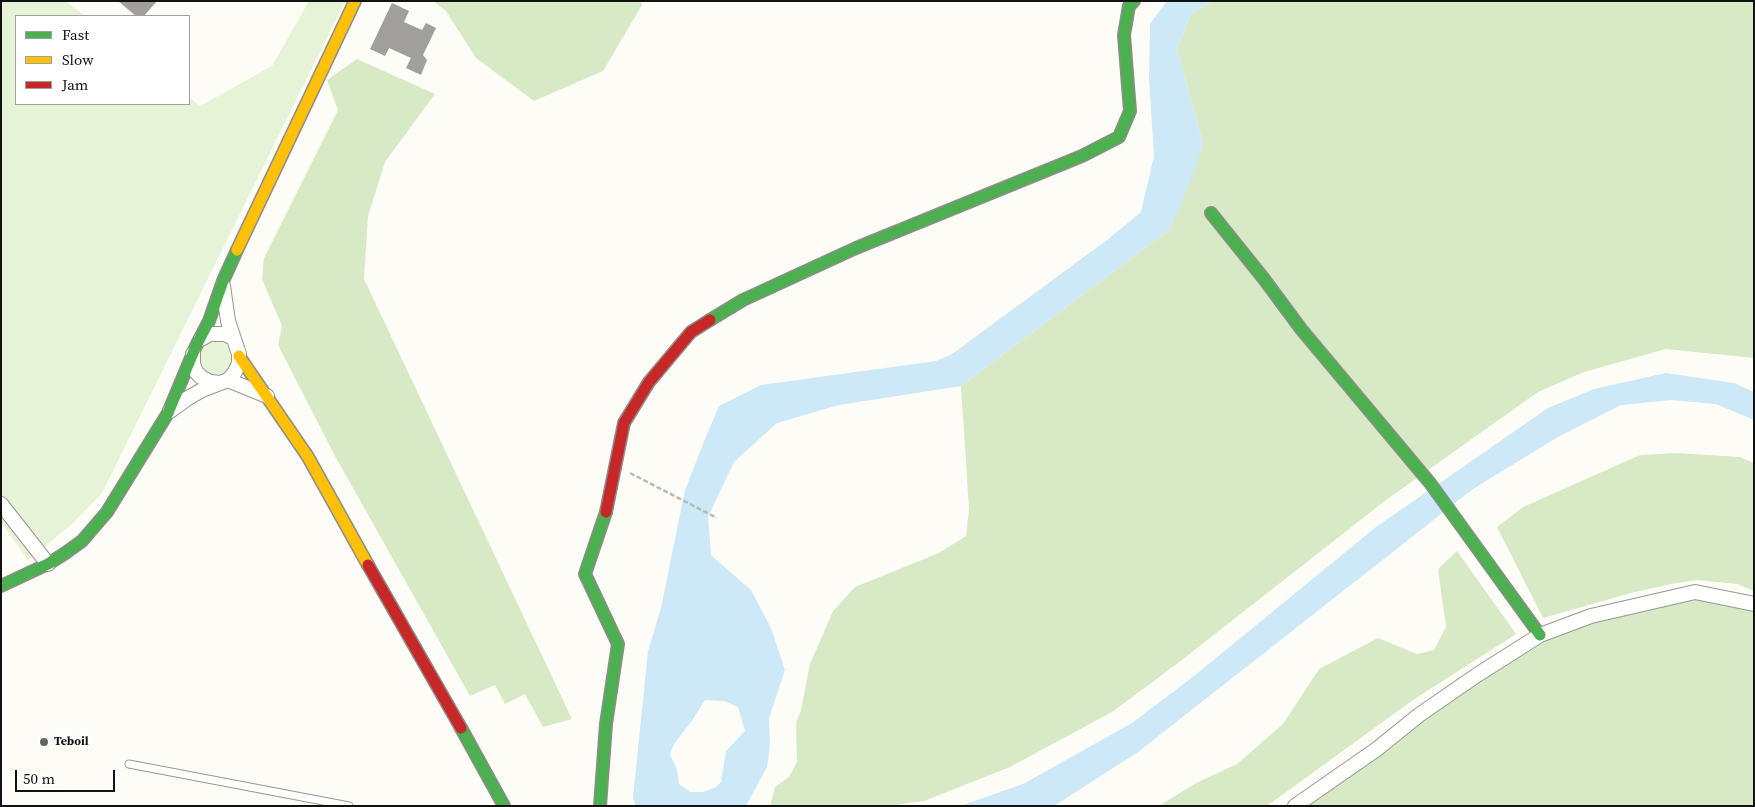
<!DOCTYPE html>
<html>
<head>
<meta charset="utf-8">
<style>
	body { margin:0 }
	#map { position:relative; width:1755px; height:807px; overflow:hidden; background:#fdfcf7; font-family:"Source Serif 4",serif }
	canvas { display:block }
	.frame { position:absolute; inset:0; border:2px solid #111; pointer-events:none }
	.legend { position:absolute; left:15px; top:15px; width:175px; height:90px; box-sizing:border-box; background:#fff; border:1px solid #a0a0a0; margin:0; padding:6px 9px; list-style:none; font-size:15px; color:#111 }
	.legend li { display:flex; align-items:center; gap:10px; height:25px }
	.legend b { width:25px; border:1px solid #a0a0a0 }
	.scale { position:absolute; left:15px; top:770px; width:100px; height:22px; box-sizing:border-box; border:2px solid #111; border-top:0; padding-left:6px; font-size:15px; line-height:18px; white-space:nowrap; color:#111; -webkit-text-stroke:4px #fff; paint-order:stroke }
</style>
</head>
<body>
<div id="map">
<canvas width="1755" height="807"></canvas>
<div class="frame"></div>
<ul class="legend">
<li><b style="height:6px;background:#4caf50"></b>Fast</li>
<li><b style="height:6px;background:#ffc107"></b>Slow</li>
<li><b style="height:6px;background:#c62828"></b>Jam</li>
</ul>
<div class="scale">50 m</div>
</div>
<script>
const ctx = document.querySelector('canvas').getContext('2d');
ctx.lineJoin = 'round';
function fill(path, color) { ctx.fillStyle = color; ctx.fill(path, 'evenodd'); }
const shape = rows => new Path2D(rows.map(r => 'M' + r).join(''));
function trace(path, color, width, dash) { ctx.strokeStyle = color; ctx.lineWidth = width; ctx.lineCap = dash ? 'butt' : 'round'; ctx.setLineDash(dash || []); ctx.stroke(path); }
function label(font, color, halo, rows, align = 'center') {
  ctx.font = font + ' "Source Serif 4",serif'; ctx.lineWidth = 5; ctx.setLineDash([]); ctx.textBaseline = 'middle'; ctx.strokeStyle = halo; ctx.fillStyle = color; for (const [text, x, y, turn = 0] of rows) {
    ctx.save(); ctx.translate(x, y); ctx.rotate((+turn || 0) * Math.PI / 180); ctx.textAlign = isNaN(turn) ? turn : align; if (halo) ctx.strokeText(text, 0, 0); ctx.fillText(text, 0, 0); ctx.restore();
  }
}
fill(shape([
	[1,1,65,1,85,16,16,16,16,104,189,104,189,97,200,106,272,66,309,1,345,1,102,493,72,524,28,560,1,522],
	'199 358a17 17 0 1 1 34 0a17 17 0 1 1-34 0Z'
]), '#e7f3d7');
fill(shape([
	[433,1,640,1,642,5,603,71,534,101,476,58,446,11],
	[1212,1,1754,1,1754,358,1666,349,1584,372,1538,392,1386,500,1178,663,1112,712,1010,767,924,801,887,806,770,806,775,787,789,777,797,762,796,723,801,710,810,664,833,611,855,587,939,553,966,536,969,509,961,386,1170,229,1203,144,1177,49,1191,14],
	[357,59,435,94,385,162,368,216,364,279,572,719,543,727,525,694,505,704,495,685,470,696,335,456,278,345,282,326,262,279,264,258,338,110,327,80],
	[1676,453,1740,457,1754,463,1754,591,1737,584,1698,580,1671,584,1631,593,1543,618,1497,527,1523,507,1640,455],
	[1457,551,1516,634,1413,700,1267,806,1159,806,1196,783,1237,764,1283,724,1319,669,1378,638,1417,654,1434,650,1446,627,1438,569],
	[1695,592,1754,604,1754,806,1295,806,1535,638]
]), '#d8eac5');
fill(shape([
	[1167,1,1212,1,1191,14,1177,49,1203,144,1189,185,1170,229,961,386,839,405,777,423,734,462,708,517,711,555,751,590,771,628,785,670,769,718,770,745,767,767,746,806,636,806,633,798,648,651,661,608,685,490,705,439,719,406,761,385,936,361,952,354,1107,240,1141,212,1154,156,1149,78,1150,24],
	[705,700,724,701,738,707,745,731,726,751,721,782,716,787,703,792,690,792,679,784,677,770,670,754,674,744,691,722],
	[1666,373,1734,383,1754,392,1754,420,1716,404,1671,400,1621,405,1558,437,1473,489,1138,752,1054,806,960,806,1023,784,1132,723,1194,676,1376,527,1548,408,1594,389]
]), '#cde8f7');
fill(shape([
	[118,1,157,1,144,16,136,16],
	[392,3,409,11,404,22,422,30,426,23,436,28,423,55,427,60,421,75,406,68,411,58,389,48,385,56,370,49]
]), '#a19f9c');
const lane = shape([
	[129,764,349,806]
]);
const street = shape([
	[201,339,210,334,225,334,233,338],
	[193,354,193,364,196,372,201,377,210,382,220,383],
	[228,380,267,396],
	[170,411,188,398,202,390,228,380,235,372,239,363,239,354,228,321,223,286],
	[1,504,48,564],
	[1295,806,1377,749,1419,715,1477,675,1540,635,1591,616,1695,592,1754,604]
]);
const fast = shape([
	[1211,213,1264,279,1301,329,1430,483,1540,635],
	[710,320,743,300,856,248,1082,156,1119,137,1130,111,1124,35,1129,6,1134,1],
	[1,586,48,564,64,554,82,541,107,512,168,413,196,346,209,321,223,281,237,250],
	[461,728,504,806],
	[600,806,606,724,618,644,585,574,606,512]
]);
const slow = shape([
	[237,250,355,1],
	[239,356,308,457,368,565]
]);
const jam = shape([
	[606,512,624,423,649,382,691,332,710,320],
	[368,565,461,728]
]);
trace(lane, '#979795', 9);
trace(street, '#979795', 16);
trace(fast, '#8e8d8b', 14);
trace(slow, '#8e8d8b', 14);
trace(jam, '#8e8d8b', 14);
trace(shape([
	[630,473,717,518]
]), '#b9b9b8', 2.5, [5, 2.5]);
trace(lane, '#fffffe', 7);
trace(street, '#fffffe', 14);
trace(fast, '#4caf50', 11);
trace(slow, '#ffc107', 11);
trace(jam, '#c62828', 11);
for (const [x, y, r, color] of [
	[44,742,5,"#646362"]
]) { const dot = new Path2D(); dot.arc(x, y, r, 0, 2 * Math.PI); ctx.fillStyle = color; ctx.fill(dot); trace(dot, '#fff', 2); }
label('bold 12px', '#111', '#fff', [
	["Teboil",54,742]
], 'left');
</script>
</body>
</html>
